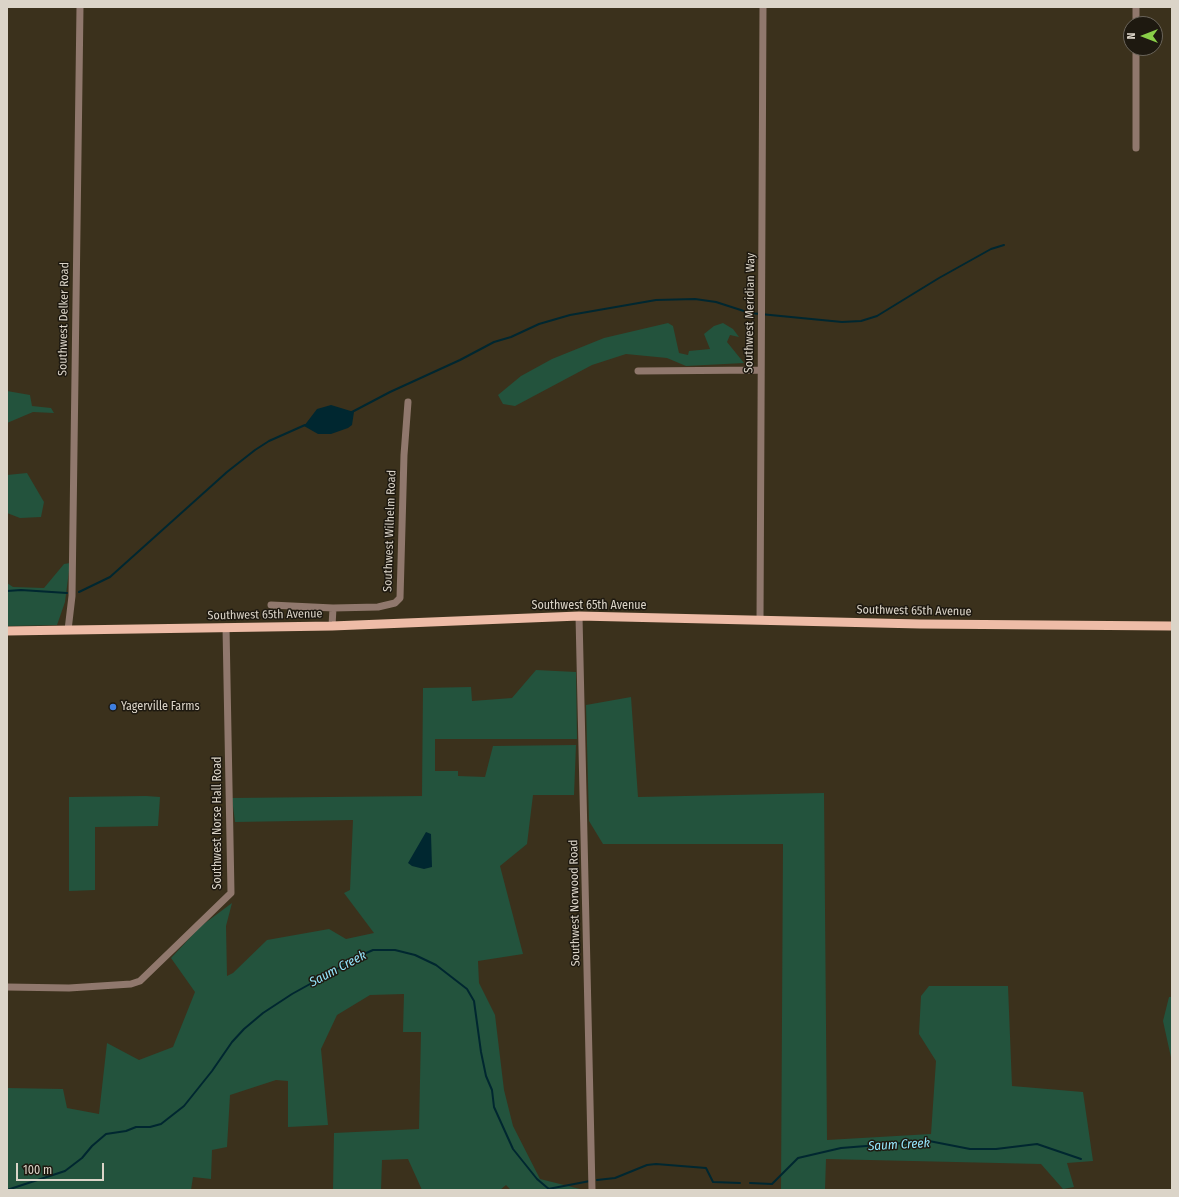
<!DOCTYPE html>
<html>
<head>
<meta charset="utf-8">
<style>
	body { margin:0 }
	#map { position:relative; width:1179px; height:1197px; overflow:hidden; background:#3b311c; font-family:"Fira Sans Condensed",sans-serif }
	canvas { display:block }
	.frame { position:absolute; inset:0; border:8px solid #dbd4c8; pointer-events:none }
	.north { position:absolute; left:1123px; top:16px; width:40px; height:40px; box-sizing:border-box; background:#1e1910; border:1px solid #6a645a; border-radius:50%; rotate:270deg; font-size:11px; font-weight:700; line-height:16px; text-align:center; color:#dbd4c8 }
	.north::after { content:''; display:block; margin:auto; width:14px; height:18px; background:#89ce48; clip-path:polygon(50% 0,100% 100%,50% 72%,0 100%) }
	.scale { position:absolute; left:16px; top:1163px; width:88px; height:18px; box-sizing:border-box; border:2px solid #dbd4c8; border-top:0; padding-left:5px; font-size:12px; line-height:14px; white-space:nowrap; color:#dbd4c8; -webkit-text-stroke:3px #1e1910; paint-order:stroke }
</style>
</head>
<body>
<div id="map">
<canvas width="1179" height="1197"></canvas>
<div class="frame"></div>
<div class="north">N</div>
<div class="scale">100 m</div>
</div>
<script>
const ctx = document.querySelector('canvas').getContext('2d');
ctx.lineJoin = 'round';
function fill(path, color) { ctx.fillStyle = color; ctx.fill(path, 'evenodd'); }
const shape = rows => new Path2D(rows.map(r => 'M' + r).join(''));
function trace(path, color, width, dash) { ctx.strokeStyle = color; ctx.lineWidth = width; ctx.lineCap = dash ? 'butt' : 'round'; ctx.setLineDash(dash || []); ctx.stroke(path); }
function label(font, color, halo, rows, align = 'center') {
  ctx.font = font + ' "Fira Sans Condensed",sans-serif'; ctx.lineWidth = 3; ctx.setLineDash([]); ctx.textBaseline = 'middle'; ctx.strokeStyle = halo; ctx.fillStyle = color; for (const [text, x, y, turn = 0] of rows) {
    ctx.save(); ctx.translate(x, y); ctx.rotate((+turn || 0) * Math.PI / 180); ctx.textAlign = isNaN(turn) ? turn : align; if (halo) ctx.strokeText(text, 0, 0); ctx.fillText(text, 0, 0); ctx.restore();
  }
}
fill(shape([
	[668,323,673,326,679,353,688,355,689,351,710,349,704,334,714,326,723,323,733,329,739,337,730,335,727,342,744,363,686,366,667,358,626,354,592,365,515,406,503,404,498,395,521,376,552,359,604,338],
	[7,391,30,395,32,406,51,408,54,413,33,412,7,423,7,430],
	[27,473,44,502,41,517,20,518,7,513,7,475],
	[70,563,65,602,57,625,7,626,7,583,13,587,44,588,64,564],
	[536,670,576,672,577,739,435,739,435,771,458,771,458,776,485,777,493,746,576,745,574,795,533,795,527,844,500,866,523,954,478,961,479,983,495,1015,504,1090,513,1126,540,1179,584,1190,511,1190,506,1185,500,1190,422,1190,408,1159,382,1160,381,1190,333,1190,334,1133,419,1129,421,1032,403,1032,404,994,370,995,337,1015,321,1049,328,1125,288,1127,288,1081,276,1080,230,1095,227,1147,212,1150,211,1179,193,1177,191,1190,7,1190,7,1088,63,1089,67,1108,99,1114,107,1043,139,1060,173,1047,195,992,171,958,201,926,232,903,226,926,227,976,233,973,267,940,329,929,346,939,374,933,344,893,350,890,353,820,235,822,232,798,422,796,423,688,471,687,472,701,512,698],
	[631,697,638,797,824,793,827,1140,931,1134,936,1061,919,1034,921,996,929,986,1008,986,1012,1086,1083,1092,1093,1161,1067,1163,1074,1187,1063,1189,1041,1164,826,1159,825,1190,781,1190,783,844,603,844,589,821,586,705],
	[146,796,160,797,158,826,95,827,95,890,69,891,69,797],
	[1169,997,1172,997,1172,1062,1163,1021]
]), '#23533d');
fill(shape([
	[331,405,354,412,352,425,348,428,331,434,318,434,304,426,317,409],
	[426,832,431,834,432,867,424,869,412,866,408,863]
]), '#002730');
trace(shape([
	[352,412,390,392,460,360,494,342,511,337,539,324,570,315,656,300,695,299,716,302,750,313,842,322,861,321,877,316,939,278,991,249,1004,245],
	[7,591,21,590,67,593],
	[79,592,110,577,227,472,255,450,269,441,305,425],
	[597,1180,615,1178,647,1165,656,1164,706,1168,713,1182,740,1183],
	[750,1183,772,1184,798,1158,841,1148,929,1141,970,1149,996,1149,1037,1144,1081,1159],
	[548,1189,590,1181],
	[7,1190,65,1171,82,1158,92,1146,106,1134,126,1131,136,1127,150,1127,161,1124,184,1106,212,1071,232,1042,244,1029,263,1013,292,994,364,954,373,950,395,950,415,955,436,965,467,989,474,1001,481,1052,486,1076,492,1090,494,1107,513,1149,537,1179,550,1190]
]), '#002730', 2);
trace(shape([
	[1136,7,1136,24],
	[1136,148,1136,48],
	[638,371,761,370],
	[271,605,333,608,378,607,395,603,400,598,404,455,408,402],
	[579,616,592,1190],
	[760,620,763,7],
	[332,626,333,608],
	[68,630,72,596,80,7],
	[7,987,69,988,131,984,140,981,231,893,226,627]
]), '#90786d', 7);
trace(shape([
	[7,631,332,626,579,616,920,624,1172,626]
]), '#eebca7', 9);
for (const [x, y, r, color] of [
	[113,707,4,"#3f7fe0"]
]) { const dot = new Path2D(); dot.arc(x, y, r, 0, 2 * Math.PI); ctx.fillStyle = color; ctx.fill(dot); trace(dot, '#1e1910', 1.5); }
label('12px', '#dbd4c8', '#1e1910', [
	["Southwest Meridian Way",750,313,-89],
	["Southwest Delker Road",64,319,-89],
	["Southwest Wilhelm Road",390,531,-88],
	["Southwest 65th Avenue",589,606],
	["Southwest 65th Avenue",914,611,1],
	["Southwest 65th Avenue",265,615,-1],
	["Southwest Norse Hall Road",218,823,-90],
	["Southwest Norwood Road",575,903,-91]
]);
label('12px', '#dbd4c8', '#1e1910', [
	["Yagerville Farms",121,707]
], 'left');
label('italic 13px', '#94e5fc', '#1e1910', [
	["Saum Creek",338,969,-28],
	["Saum Creek",899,1145,-3]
]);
</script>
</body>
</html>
